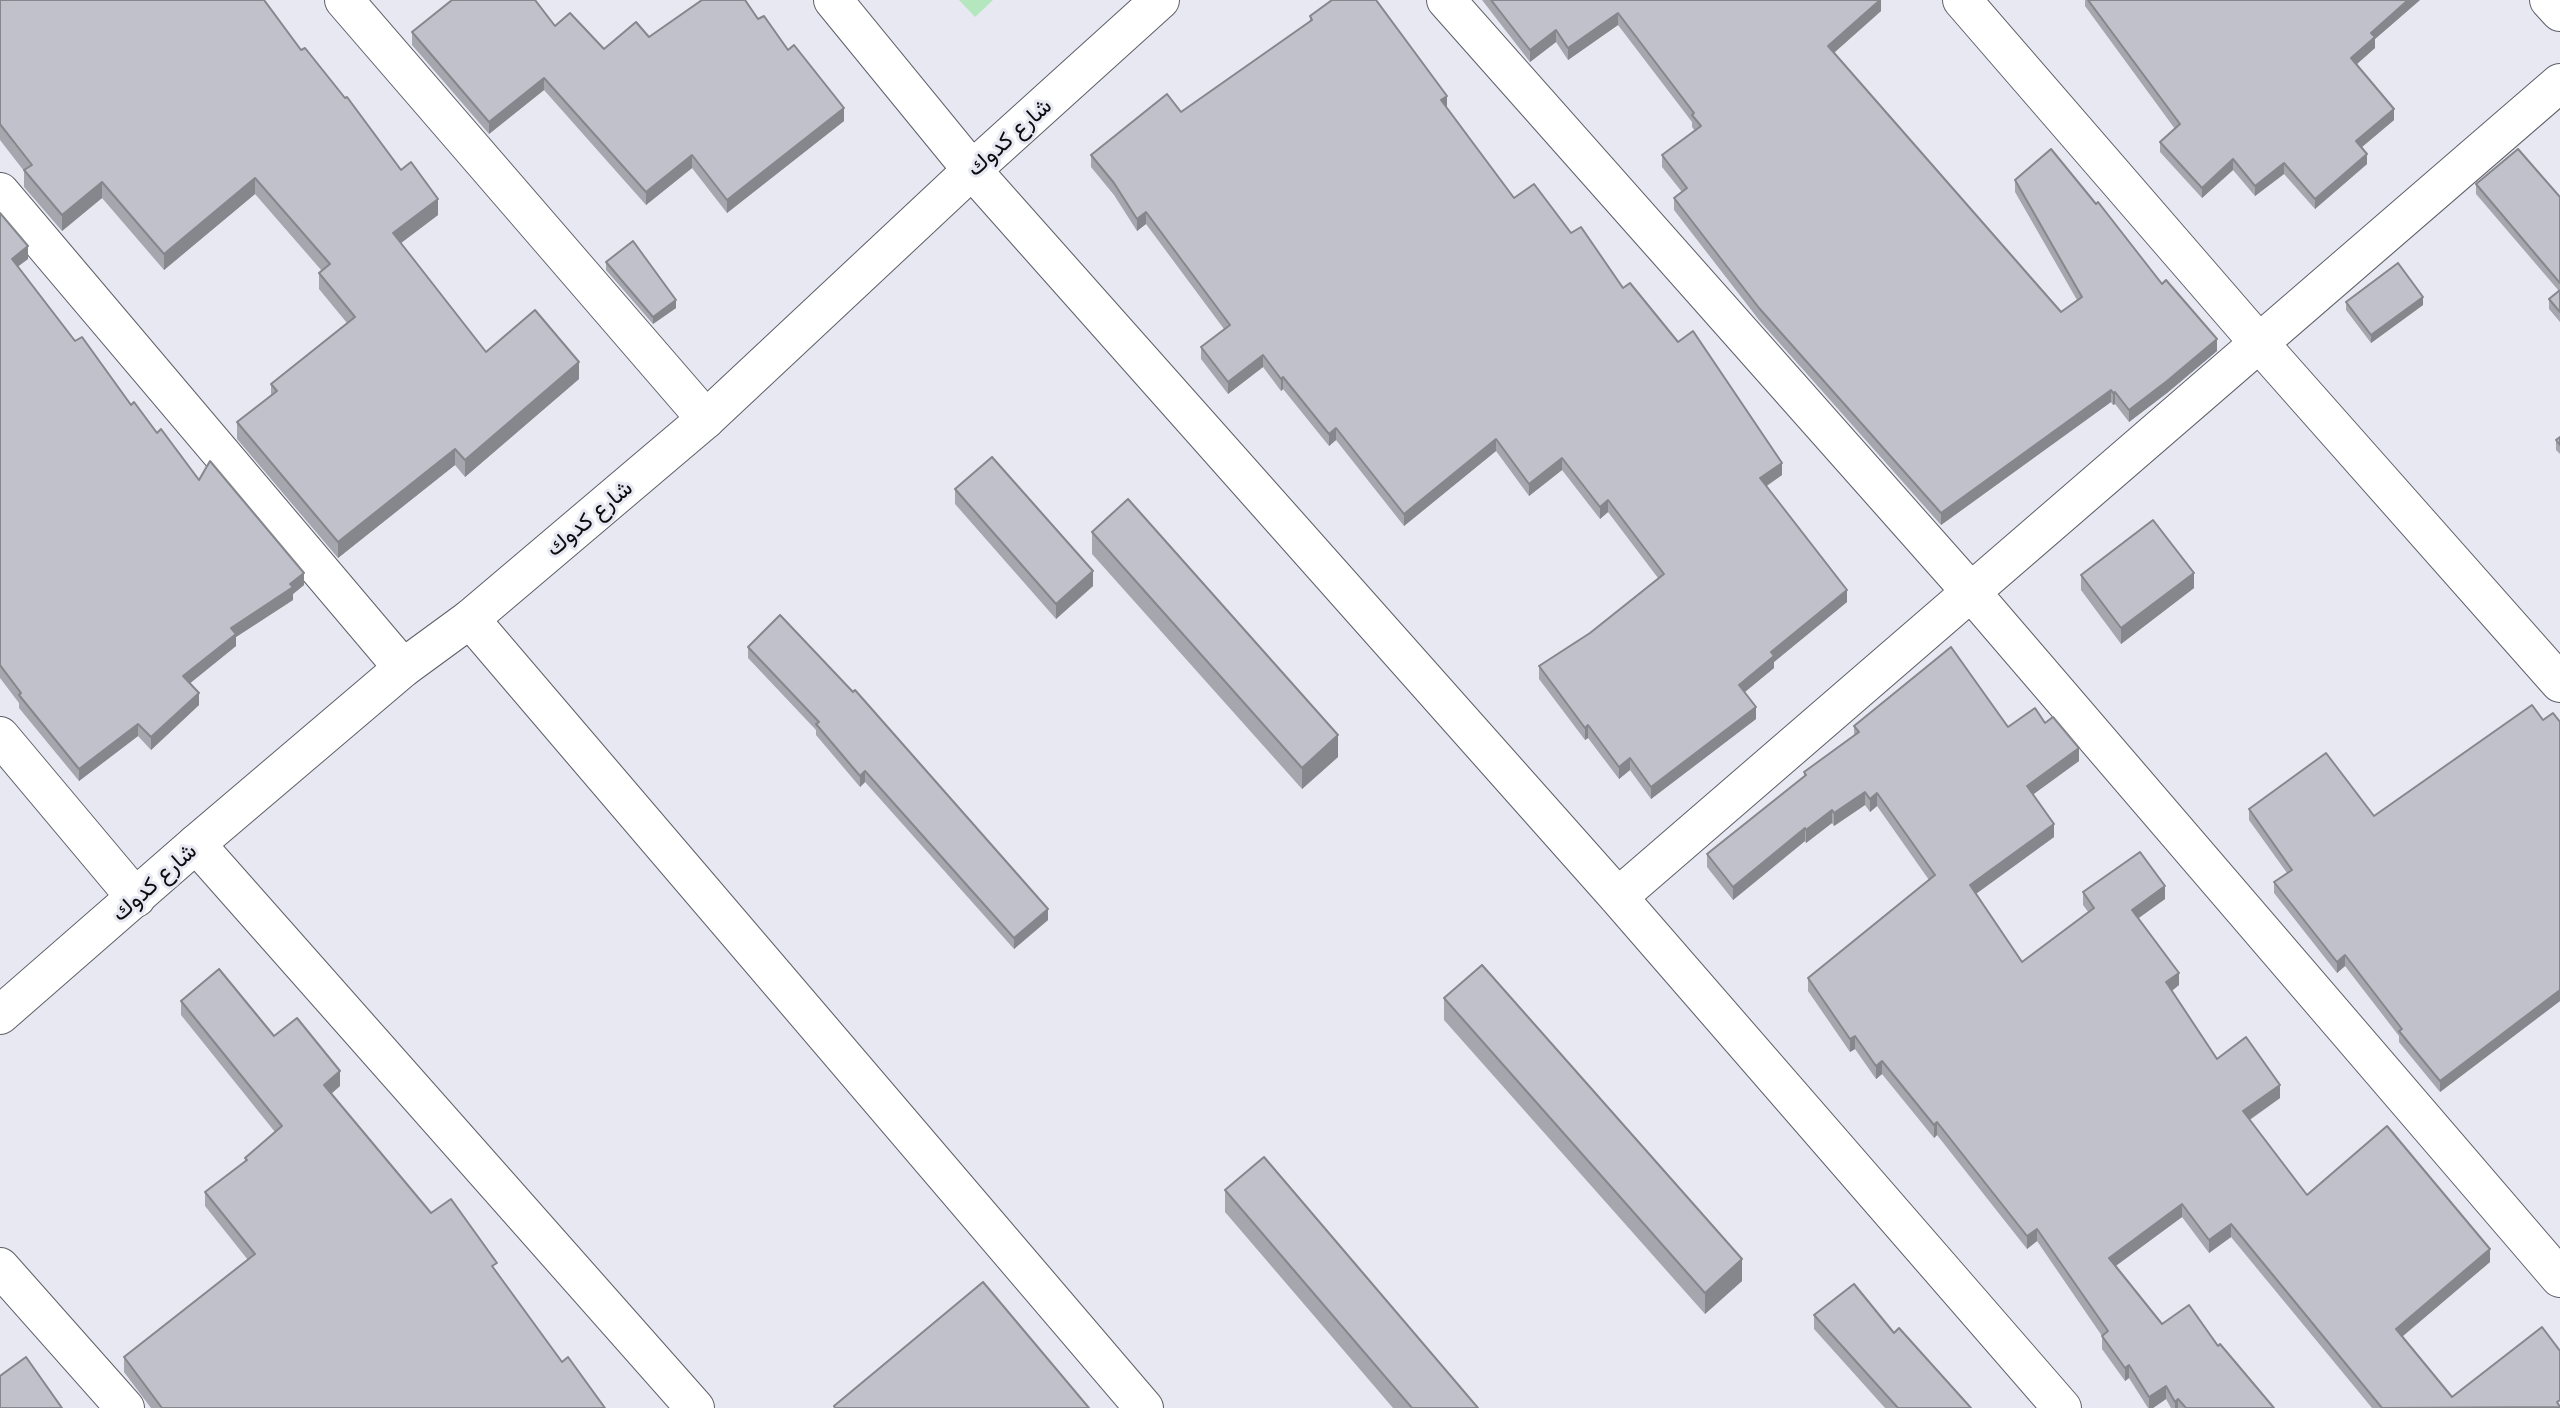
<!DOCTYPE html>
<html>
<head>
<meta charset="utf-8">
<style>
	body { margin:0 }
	canvas { display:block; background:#e7e8f2 }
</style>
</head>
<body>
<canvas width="2560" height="1408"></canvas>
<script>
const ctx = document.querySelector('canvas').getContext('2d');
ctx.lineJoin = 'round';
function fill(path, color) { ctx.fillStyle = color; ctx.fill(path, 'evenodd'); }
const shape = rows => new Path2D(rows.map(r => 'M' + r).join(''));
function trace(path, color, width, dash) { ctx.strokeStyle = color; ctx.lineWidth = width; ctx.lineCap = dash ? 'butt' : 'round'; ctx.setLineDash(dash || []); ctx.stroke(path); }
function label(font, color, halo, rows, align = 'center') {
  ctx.font = font + ' "Exo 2",Vazirmatn,sans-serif'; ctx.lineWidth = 6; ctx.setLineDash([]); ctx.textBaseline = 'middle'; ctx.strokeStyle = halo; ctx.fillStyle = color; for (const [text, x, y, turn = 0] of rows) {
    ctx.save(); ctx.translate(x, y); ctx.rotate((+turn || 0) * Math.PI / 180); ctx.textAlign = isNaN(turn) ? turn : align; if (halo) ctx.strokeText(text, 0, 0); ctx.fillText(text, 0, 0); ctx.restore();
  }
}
fill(shape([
	[959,0,993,0,975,17]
]), '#b5e7be');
const minor = shape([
	[344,0,706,419],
	[833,0,972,170,1618,897,2062,1408],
	[1446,0,1971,592,2560,1278],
	[1962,0,2259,343,2560,683],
	[2549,0,2560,12],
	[0,192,403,668],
	[470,619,1144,1408],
	[0,736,136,898],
	[196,844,695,1408],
	[1618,897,2560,83],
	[0,1267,125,1408]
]);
const tertiary = shape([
	[0,1015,196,844,403,668,470,619,706,419,972,170,1160,0]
]);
trace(minor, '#5f6068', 40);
trace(tertiary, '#5f6068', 40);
trace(minor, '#fff', 38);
trace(tertiary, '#fff', 38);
fill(shape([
	[0,0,301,50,438,215,401,243,486,352,579,379,465,477,455,465,338,558,237,439,237,422,271,396,271,384,347,323,319,289,319,273,322,271,255,194,164,270,102,198,62,231,24,187,24,171,0,140],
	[1482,0,1881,0,1881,11,1834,53,2061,312,2077,300,2015,192,2015,180,2162,284,2217,351,2167,393,2129,422,2115,404,2113,405,2111,402,1941,525,1759,320,1674,210,1674,198,1682,192,1662,167,1662,155,1695,131,1692,127,1692,122,1618,25,1568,60,1556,42,1530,62],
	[2085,0,2420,0,2375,39,2375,48,2356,65,2394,120,2362,147,2367,164,2315,209,2284,174,2255,196,2233,170,2202,198,2160,152,2160,142,2175,129,2085,6],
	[1310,16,1447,108,1514,198,1571,233,1623,288,1782,475,1767,486,1847,602,1774,662,1774,668,1744,692,1756,719,1651,799,1630,770,1619,779,1588,738,1585,740,1539,679,1539,666,1590,633,1658,578,1608,512,1600,519,1562,470,1529,496,1496,451,1404,526,1336,440,1329,446,1283,389,1281,391,1263,367,1228,394,1201,359,1201,347,1224,329,1146,224,1137,231,1114,195,1091,167,1091,155,1181,112,1310,22],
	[758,19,788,50,844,121,727,213,692,168,646,205,544,90,489,134,412,45,412,32,555,26,604,49],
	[2476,184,2560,197,2560,322,2549,309,2549,299,2559,291,2476,194],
	[0,213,28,259,18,266,75,341,199,480,304,585,293,594,293,600,236,637,236,646,190,683,199,705,151,750,138,736,79,781,19,708,19,703,0,678],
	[606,262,676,308,653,324,606,270],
	[2346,302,2423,305,2371,343,2346,310],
	[2560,437,2560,454,2556,450,2556,440],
	[955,489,1093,586,1056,619,955,504],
	[1092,532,1338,757,1302,789,1092,554],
	[2081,575,2194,588,2121,644,2081,590],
	[748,647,1048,920,1014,949,865,782,860,787,816,735,816,730,748,658],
	[2543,720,2560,722,2560,1001,2440,1092,2399,1042,2399,1036,2345,966,2337,973,2274,893,2274,882,2287,873,2249,820,2249,809,2374,816],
	[2045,723,2079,761,2033,794,2054,837,1976,894,2022,962,2089,913,2083,905,2083,892,2165,899,2138,918,2179,985,2172,991,2217,1059,2280,1098,2250,1120,2307,1195,2490,1262,2402,1336,2452,1397,2560,1408,2372,1408,2231,1237,2209,1253,2182,1217,2115,1266,2162,1324,2218,1346,2274,1408,2171,1408,2166,1399,2153,1408,2148,1408,2129,1378,2125,1381,2102,1349,2102,1336,2037,1241,2027,1249,1937,1135,1934,1138,1882,1074,1876,1079,1855,1049,1850,1052,1808,991,1808,978,1929,880,1877,806,1870,812,1865,805,1834,826,1832,823,1806,843,1805,841,1733,900,1707,867,1707,854,1804,776,1804,772,1854,735,1854,726,2008,727],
	[1444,998,1742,1281,1705,1314,1444,1020],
	[181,1001,274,1036,340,1086,331,1094,431,1213,497,1272,562,1362,605,1408,151,1408,124,1372,124,1357,248,1260,205,1206,205,1192,245,1162,245,1158,275,1132,181,1015],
	[1225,1190,1478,1408,1393,1408,1225,1212],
	[1814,1315,1894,1333,1971,1408,1885,1408,1814,1329]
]), '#a5a6ae');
fill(shape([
	[1880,0,1881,0,1881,11,1828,58,1828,46],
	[2408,0,2420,0,2375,39,2375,48,2351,69,2351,58,2371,33],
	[1618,13,1618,25,1568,60,1568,48],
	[1556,30,1556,42,1530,62,1530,50],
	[544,78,544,90,489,134,489,122],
	[1447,96,1447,108,1441,100],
	[844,108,844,121,727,213,727,200],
	[2394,109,2394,120,2356,152,2356,141],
	[2367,154,2367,164,2315,209,2315,199],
	[692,155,692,168,646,205,646,192],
	[2233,159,2233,170,2202,198,2202,188],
	[2284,163,2284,174,2255,196,2255,186],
	[255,178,255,194,164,270,164,254],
	[102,182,102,198,62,231,62,215],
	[438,199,438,215,393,249,393,233],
	[1146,212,1146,224,1137,231,1137,219],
	[28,246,28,259,12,271,12,259],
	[2423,297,2423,305,2371,343,2371,335],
	[676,300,676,308,653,324,653,317],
	[2217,339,2217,351,2167,393,2129,422,2129,410],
	[1263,355,1263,367,1228,394,1228,382],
	[579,362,579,379,465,477,465,460],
	[1283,377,1283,389,1281,391,1281,379],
	[2111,390,2111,402,1941,525,1941,513],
	[2115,392,2115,404,2113,405,2113,393],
	[1336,428,1336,440,1329,446,1329,434],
	[1496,439,1496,451,1404,526,1404,514],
	[455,449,455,465,338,558,338,542],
	[1562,458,1562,470,1529,496,1529,484],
	[1782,463,1782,475,1760,490,1760,478],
	[1608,500,1608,512,1600,519,1600,507],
	[1093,571,1093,586,1056,619,1056,604],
	[304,573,304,585,293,594,293,600,236,637,236,646,183,689,183,676,231,628],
	[2194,573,2194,588,2121,644,2121,628],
	[1847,590,1847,602,1774,662,1774,668,1739,697,1739,685,1771,652],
	[199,693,199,705,151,750,151,737],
	[1756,707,1756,719,1651,799,1651,787],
	[138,724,138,736,79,781,79,769],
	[1588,725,1588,738,1585,740,1585,728],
	[1338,735,1338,757,1302,789,1302,768],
	[2079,748,2079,761,2027,799,2027,786],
	[1630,758,1630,770,1619,779,1619,767],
	[865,771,865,782,860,787,860,776],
	[1865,792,1865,805,1834,826,1834,813],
	[1877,793,1877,806,1870,812,1870,799],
	[1832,810,1832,823,1806,843,1806,830],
	[2054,824,2054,837,1970,898,1970,885],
	[1805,828,1805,841,1733,900,1733,887],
	[2165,886,2165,899,2132,923,2132,910],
	[1048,909,1048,920,1014,949,1014,938],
	[2345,955,2345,966,2337,973,2337,962],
	[2179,973,2179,985,2166,995,2166,982],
	[2560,990,2560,1001,2440,1092,2440,1081],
	[1855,1036,1855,1049,1850,1052,1850,1039],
	[1882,1061,1882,1074,1876,1079,1876,1066],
	[340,1071,340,1086,324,1100,324,1085],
	[2280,1085,2280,1098,2243,1124,2243,1111],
	[1937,1122,1937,1135,1934,1138,1934,1125],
	[2182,1204,2182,1217,2109,1271,2109,1258],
	[2231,1224,2231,1237,2209,1253,2209,1240],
	[2037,1229,2037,1241,2027,1249,2027,1236],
	[2490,1249,2490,1262,2396,1342,2396,1329],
	[1742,1259,1742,1281,1705,1314,1705,1293],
	[2129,1365,2129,1378,2125,1381,2125,1368],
	[2166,1386,2166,1399,2153,1408,2149,1408,2149,1397],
	[2178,1399,2178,1408,2175,1408,2175,1402]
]), '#86878d');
const building = shape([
	[0,0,264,0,301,50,305,48,345,98,347,97,401,170,411,162,438,199,393,233,486,352,535,310,579,362,465,460,455,449,338,542,237,422,277,391,271,384,355,317,319,273,330,264,255,178,164,254,102,182,62,215,24,170,32,165,0,124,0,0],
	[452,0,535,0,555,26,570,13,604,49,636,22,649,37,702,0,745,0,758,19,764,16,788,50,794,45,844,108,727,200,692,155,646,192,544,78,489,122,412,32,452,0],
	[1332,0,1376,0,1447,96,1441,100,1514,198,1534,184,1571,233,1581,227,1623,288,1630,283,1678,342,1693,331,1782,463,1760,478,1847,590,1771,652,1774,656,1739,685,1756,707,1651,787,1630,758,1619,767,1588,725,1585,728,1539,666,1590,633,1664,574,1608,500,1600,507,1562,458,1529,484,1496,439,1404,514,1336,428,1329,434,1283,377,1281,379,1263,355,1228,382,1201,347,1230,325,1146,212,1137,219,1114,183,1091,155,1167,94,1181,112,1312,20,1310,16,1332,0],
	[1491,0,1880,0,1828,46,2061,312,2082,297,2015,180,2051,149,2096,204,2098,202,2162,284,2166,280,2217,339,2167,381,2129,410,2115,392,2113,393,2111,390,1941,513,1759,308,1674,198,1687,188,1662,155,1701,126,1692,115,1694,113,1618,13,1568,48,1556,30,1530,50,1491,0],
	[2088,0,2408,0,2371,33,2375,37,2351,58,2394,109,2356,141,2367,154,2315,199,2284,163,2255,186,2233,159,2202,188,2160,142,2180,124,2088,0],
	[2518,149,2560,197,2560,283,2476,184,2518,149],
	[0,213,28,246,12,259,75,341,82,337,131,405,134,402,157,433,161,429,199,480,210,461,304,573,290,584,293,587,231,628,236,634,183,676,199,693,151,737,138,724,79,769,19,695,21,693,0,665,0,213],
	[633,241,676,300,653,317,606,262,633,241],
	[2398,263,2423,297,2371,335,2346,302,2398,263],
	[2560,290,2560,312,2549,299,2560,290],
	[2560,437,2560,445,2556,440,2560,437],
	[992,457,1093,571,1056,604,955,489,992,457],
	[1128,499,1338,735,1302,768,1092,532,1128,499],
	[2153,520,2194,573,2121,628,2081,575,2153,520],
	[780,615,853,692,855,690,1048,909,1014,938,865,771,860,776,816,724,819,722,748,647,780,615],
	[1951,647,2008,727,2035,708,2045,723,2053,717,2079,748,2027,786,2054,824,1970,885,2022,962,2094,908,2083,892,2140,852,2165,886,2132,910,2179,973,2166,982,2217,1059,2246,1037,2280,1085,2243,1111,2307,1195,2387,1126,2490,1249,2396,1329,2452,1397,2542,1327,2560,1351,2560,1400,2557,1402,2560,1407,2382,1408,2231,1224,2209,1240,2182,1204,2109,1258,2162,1324,2189,1305,2218,1346,2220,1344,2274,1408,2186,1408,2178,1399,2175,1402,2166,1386,2149,1397,2129,1365,2125,1368,2102,1336,2108,1331,2037,1229,2027,1236,1937,1122,1934,1125,1882,1061,1876,1066,1855,1036,1850,1039,1808,978,1935,875,1877,793,1870,799,1865,792,1834,813,1832,810,1806,830,1805,828,1733,887,1707,854,1806,775,1804,772,1859,732,1854,726,1951,647],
	[2532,705,2543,720,2553,713,2560,722,2560,990,2440,1081,2399,1031,2402,1029,2345,955,2337,962,2274,882,2292,870,2249,809,2326,753,2374,816,2532,705],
	[1482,965,1742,1259,1705,1293,1444,998,1482,965],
	[219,969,274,1036,297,1018,340,1071,324,1085,431,1213,451,1199,497,1263,492,1266,562,1362,568,1357,605,1408,162,1408,124,1357,255,1254,205,1192,247,1160,245,1158,282,1126,181,1001,219,969],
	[1264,1157,1478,1408,1412,1408,1225,1190,1264,1157],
	[983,1282,1089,1408,835,1408,834,1406,983,1282],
	[1854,1284,1894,1333,1899,1328,1971,1408,1898,1408,1814,1315,1854,1284],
	[26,1357,62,1408,0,1408,0,1376,26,1357]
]);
fill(building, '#c0c1ca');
trace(building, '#86878d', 2);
label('23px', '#0c0c0f', '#e7e8f2', [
	["شارع كدوك",1009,137,-42],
	["شارع كدوك",589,518,-40],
	["شارع كدوك",154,882,-42]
]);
</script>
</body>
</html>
